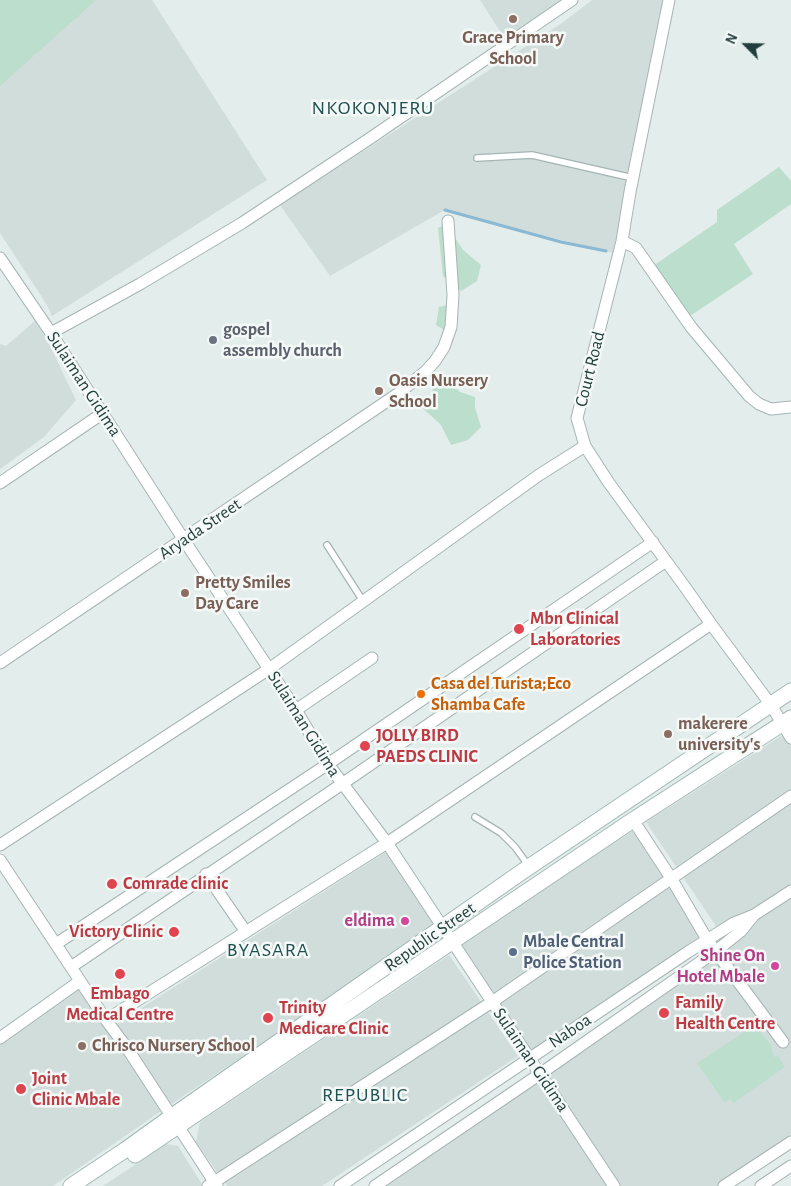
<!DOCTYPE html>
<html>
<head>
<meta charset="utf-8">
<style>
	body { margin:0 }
	#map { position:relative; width:791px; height:1186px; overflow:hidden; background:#e3edeb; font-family:"Alegreya Sans",sans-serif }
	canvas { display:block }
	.north { position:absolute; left:721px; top:20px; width:50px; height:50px; -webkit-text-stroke:4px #f4f9f8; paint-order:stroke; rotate:293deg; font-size:14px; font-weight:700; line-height:20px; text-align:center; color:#223e3d }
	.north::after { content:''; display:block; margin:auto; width:18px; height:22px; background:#223e3d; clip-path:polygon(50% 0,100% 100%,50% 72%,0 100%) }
</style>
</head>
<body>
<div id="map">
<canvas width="791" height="1186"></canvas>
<div class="north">N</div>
</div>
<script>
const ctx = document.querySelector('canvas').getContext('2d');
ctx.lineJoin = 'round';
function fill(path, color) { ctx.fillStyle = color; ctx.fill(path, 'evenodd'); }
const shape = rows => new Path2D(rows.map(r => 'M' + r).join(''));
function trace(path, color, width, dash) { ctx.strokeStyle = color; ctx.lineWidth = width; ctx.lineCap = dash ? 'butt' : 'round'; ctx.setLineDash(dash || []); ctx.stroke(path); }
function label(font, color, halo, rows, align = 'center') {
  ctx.font = font + ' "Alegreya Sans",sans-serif'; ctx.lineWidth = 5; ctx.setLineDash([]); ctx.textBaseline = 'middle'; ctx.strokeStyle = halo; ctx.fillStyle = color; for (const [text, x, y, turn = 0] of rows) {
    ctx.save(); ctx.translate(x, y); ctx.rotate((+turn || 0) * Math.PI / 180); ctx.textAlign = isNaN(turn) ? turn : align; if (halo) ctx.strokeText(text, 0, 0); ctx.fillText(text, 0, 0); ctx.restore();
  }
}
fill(shape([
	[81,0,152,0,267,180,52,316,47,305,0,233,0,73],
	[480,0,563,0,505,39],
	[592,0,668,0,613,253,443,211,330,276,280,205,562,23],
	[35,321,48,342,76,400,44,437,0,469,0,344,6,346],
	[786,733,791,741,791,885,720,932,646,822],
	[633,831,645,845,659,872,668,880,703,944,529,1056,455,944],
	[389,850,441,924,164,1109,53,1186,0,1186,0,1041,83,985,110,1028],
	[791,896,791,1143,724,1186,375,1186],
	[449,955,518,1056,322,1186,227,1186,196,1142,200,1122],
	[166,1144,178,1146,203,1186,103,1186]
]), '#d1ddda');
fill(shape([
	[0,0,96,0,0,86],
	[779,167,791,181,791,204,734,244,753,274,687,318,653,266,717,222,717,210],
	[446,224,463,250,481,265,477,281,461,291,443,276,438,228],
	[452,304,446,331,436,325,439,307],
	[443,377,460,392,475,397,475,408,481,427,468,440,451,445,441,425,417,403,429,398,437,381],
	[755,1025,772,1047,772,1051,774,1057,778,1056,785,1067,733,1103,731,1099,724,1102,697,1063]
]), '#bcdecc');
trace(shape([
	[445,210,561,242,606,251]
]), '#8bb8d2', 3);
const lane = shape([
	[477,158,532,155,633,178],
	[327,545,363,601],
	[475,817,501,833,515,847,528,865]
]);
const street = shape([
	[669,0,630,192,622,241,577,418,585,446,609,483,685,587,711,624,771,705,791,738],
	[622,241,636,248,691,327,749,396,759,404,771,409,791,407],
	[0,258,51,333,184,540,296,710,328,764,387,843,614,1186],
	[51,333,140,284,242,223,369,139,572,0],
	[0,483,103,413],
	[0,663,399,393,426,371,435,361,444,347,451,327,453,295,448,221],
	[296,710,372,658],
	[633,820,671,878,708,941,783,1042],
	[0,845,269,669,539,475,585,446],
	[0,860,106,1020,127,1048,217,1186],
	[206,874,246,932],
	[56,944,328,764,653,542],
	[71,967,342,784,666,561],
	[106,1020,387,843,711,624],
	[0,1038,80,981],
	[208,1186,492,1002,791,796],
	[340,1186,688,952,734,923,754,915,791,891],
	[375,1186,540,1074,716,951,741,931,754,915],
	[724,1186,791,1142],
	[761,1186,791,1166]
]);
const secondary = shape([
	[135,1155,633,820,791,718],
	[71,1186,125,1150,171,1117,523,871,791,691]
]);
trace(lane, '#a5b5b3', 8);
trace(street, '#a5b5b3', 13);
trace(secondary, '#a1b9b5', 17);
trace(lane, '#fff', 5.5);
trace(street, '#fff', 11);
trace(secondary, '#fff', 15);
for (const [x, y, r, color] of [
	[513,19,5,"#8d6e63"],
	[213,340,5,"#6b7280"],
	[379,391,5,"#8d6e63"],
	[185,593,5,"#8d6e63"],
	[519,629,6,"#e0444e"],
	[421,694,5,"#e8710a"],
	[668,734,5,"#8d6e63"],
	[365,746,6,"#e0444e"],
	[112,884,6,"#e0444e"],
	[405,921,5,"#d1479c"],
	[174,932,6,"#e0444e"],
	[513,952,5,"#5c6f8a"],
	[775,966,5,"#d1479c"],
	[120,974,6,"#e0444e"],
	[664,1013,6,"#e0444e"],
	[268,1018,6,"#e0444e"],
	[82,1046,5,"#8d6e63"],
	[21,1089,6,"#e0444e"]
]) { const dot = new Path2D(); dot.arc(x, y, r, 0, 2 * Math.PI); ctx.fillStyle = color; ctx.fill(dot); trace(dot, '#f4f9f8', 2); }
label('bold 18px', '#785e54', '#f4f9f8', [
	["Grace Primary",513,38,"center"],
	["School",513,59,"center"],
	["Oasis Nursery",389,381],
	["School",389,402],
	["Pretty Smiles",195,583],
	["Day Care",195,604],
	["makerere",678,724],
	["university's",678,745],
	["Chrisco Nursery School",92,1046]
], 'left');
label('bold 18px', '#5b616d', '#f4f9f8', [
	["gospel",223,330],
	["assembly church",223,351]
], 'left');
label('18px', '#223e3d', '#f4f9f8', [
	["Court Road",590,369,-76],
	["Sulaiman Gidima",84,384,57],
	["Aryada Street",200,529,-34],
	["Sulaiman Gidima",304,724,58],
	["Republic Street",430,937,-35],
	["Naboa",570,1031,-34],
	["Sulaiman Gidima",531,1060,56]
]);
label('bold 18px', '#be3a42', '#f4f9f8', [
	["Mbn Clinical",530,619],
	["Laboratories",530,640],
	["JOLLY BIRD",376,736],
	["PAEDS CLINIC",376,757],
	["Comrade clinic",123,884],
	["Victory Clinic",163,932,"right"],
	["Embago",120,994,"center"],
	["Medical Centre",120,1015,"center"],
	["Family",675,1003],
	["Health Centre",675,1024],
	["Trinity",279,1008],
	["Medicare Clinic",279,1029],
	["Joint",32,1079],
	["Clinic Mbale",32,1100]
], 'left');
label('bold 18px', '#c56008', '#f4f9f8', [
	["Casa del Turista;Eco",431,684],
	["Shamba Cafe",431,705]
], 'left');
label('bold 18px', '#b23c85', '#f4f9f8', [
	["eldima",395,921],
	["Shine On",765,956],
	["Hotel Mbale",765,977]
], 'right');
label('bold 18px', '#4e5e75', '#f4f9f8', [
	["Mbale Central",523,942],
	["Police Station",523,963]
], 'left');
ctx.letterSpacing = '1px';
label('20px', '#1e514f', '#f4f9f8', [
	["NKOKONJERU",373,108],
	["BYASARA",268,950],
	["REPUBLIC",365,1095]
]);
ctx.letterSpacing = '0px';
</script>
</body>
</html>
